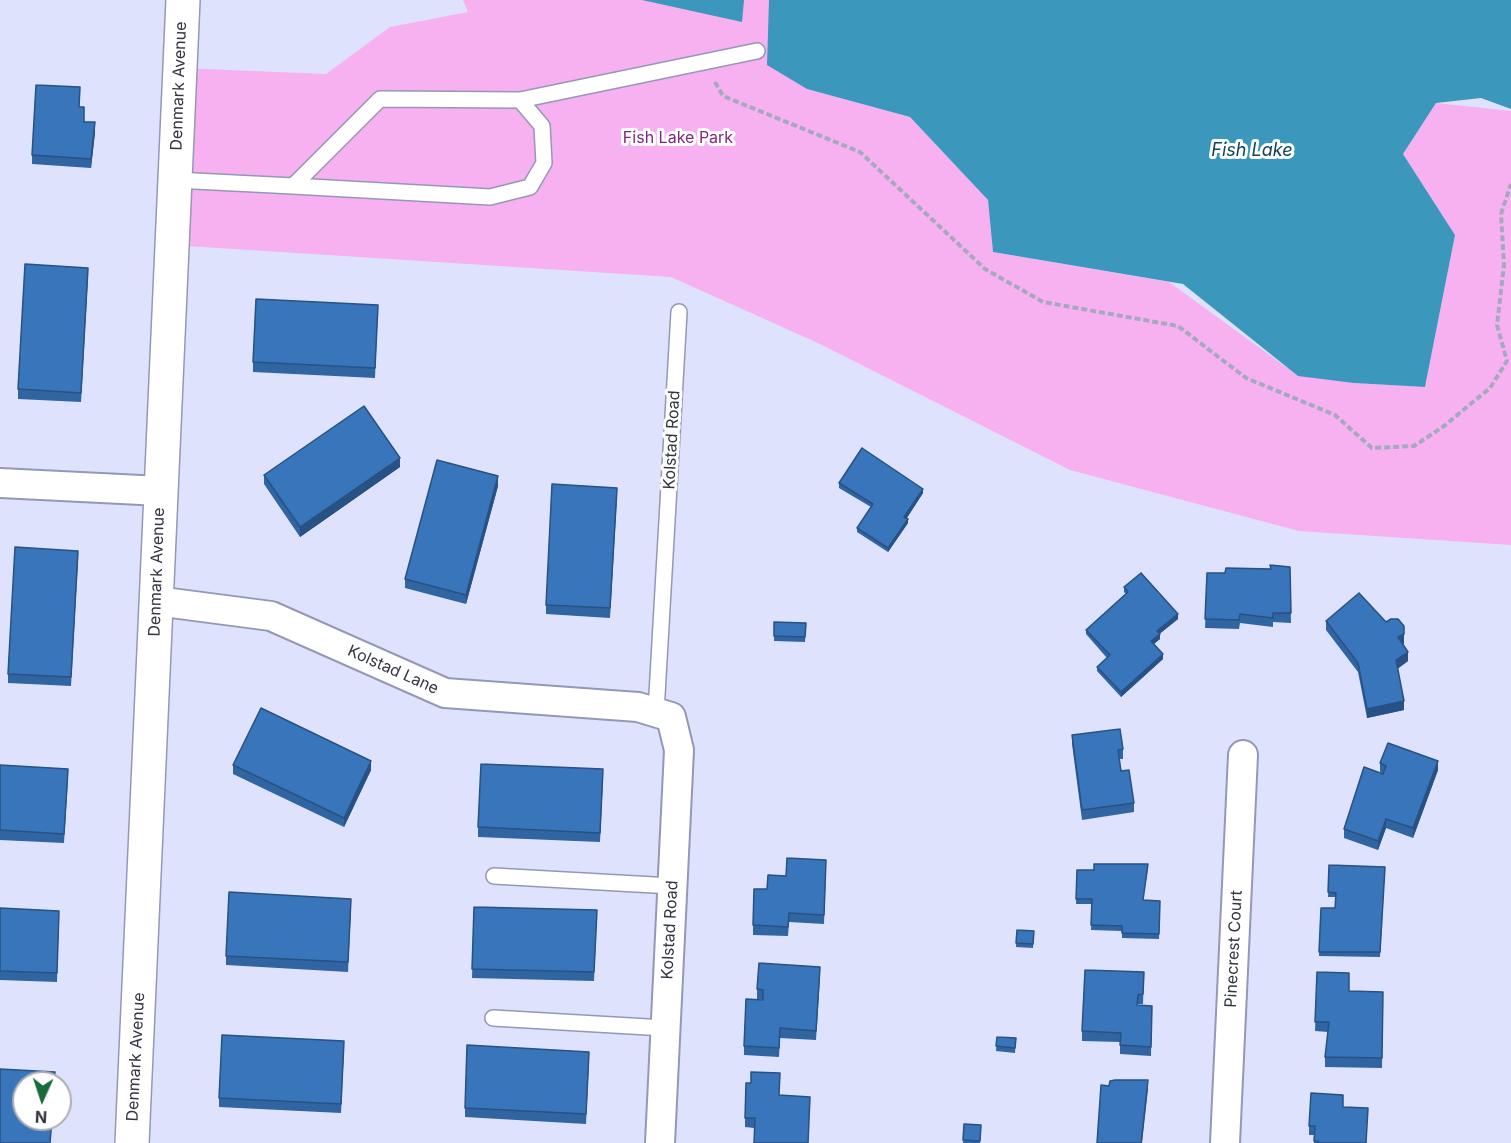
<!DOCTYPE html>
<html>
<head>
<meta charset="utf-8">
<style>
	body { margin:0 }
	#map { position:relative; width:1511px; height:1143px; overflow:hidden; background:#dee2fd; font-family:Inter,sans-serif }
	canvas { display:block }
	.north { position:absolute; left:12px; top:1071px; width:60px; height:60px; box-sizing:border-box; background:#fff; border:2px solid #adaeb3; border-radius:50%; rotate:183deg; font-size:16px; font-weight:700; line-height:24px; text-align:center; color:#333542 }
	.north::after { content:''; display:block; margin:auto; width:21px; height:27px; background:#1b6a39; clip-path:polygon(50% 0,100% 100%,50% 72%,0 100%) }
</style>
</head>
<body>
<div id="map">
<canvas width="1511" height="1143"></canvas>
<div class="north">N</div>
</div>
<script>
const ctx = document.querySelector('canvas').getContext('2d');
ctx.lineJoin = 'round';
function fill(path, color) { ctx.fillStyle = color; ctx.fill(path, 'evenodd'); }
const shape = rows => new Path2D(rows.map(r => 'M' + r).join(''));
function trace(path, color, width, dash) { ctx.strokeStyle = color; ctx.lineWidth = width; ctx.lineCap = dash ? 'butt' : 'round'; ctx.setLineDash(dash || []); ctx.stroke(path); }
function label(font, color, halo, rows, align = 'center') {
  ctx.font = font + ' Inter,sans-serif'; ctx.lineWidth = 6; ctx.setLineDash([]); ctx.textBaseline = 'middle'; ctx.strokeStyle = halo; ctx.fillStyle = color; for (const [text, x, y, turn = 0] of rows) {
    ctx.save(); ctx.translate(x, y); ctx.rotate((+turn || 0) * Math.PI / 180); ctx.textAlign = isNaN(turn) ? turn : align; if (halo) ctx.strokeText(text, 0, 0); ctx.fillText(text, 0, 0); ctx.restore();
  }
}
fill(shape([
	[463,0,796,0,807,89,910,117,988,200,993,252,1169,282,1286,367,1354,383,1425,387,1455,235,1403,154,1436,103,1511,111,1511,545,1299,531,1070,470,820,344,671,277,187,246,180,68,326,74,390,27,468,12]
]), '#f7b1f0');
fill(shape([
	[642,0,744,0,742,22],
	[769,0,1511,0,1511,109,1481,98,1436,103,1403,154,1455,235,1425,387,1354,383,1298,376,1183,284,993,252,988,200,910,117,807,89,767,65]
]), '#3c97bc');
const service = shape([
	[520,100,757,51],
	[175,180,293,186,490,197,530,187,544,163,542,126,520,100,380,99,293,186],
	[656,712,679,312],
	[494,876,672,886],
	[493,1018,665,1028]
]);
const minor = shape([
	[0,483,161,491],
	[156,601,271,616,445,693,638,707,671,717,679,750,660,1143],
	[1225,1143,1243,755]
]);
const tertiary = shape([
	[132,1143,183,0]
]);
trace(service, '#9498b7', 18);
trace(minor, '#9498b7', 32);
trace(tertiary, '#9498b7', 36);
trace(shape([
	[715,82,723,96,860,152,985,269,1043,302,1178,326,1246,378,1335,415,1372,448,1414,446,1444,426,1490,388,1507,361,1497,325,1504,265,1501,214,1511,184]
]), '#a5a9bf', 4, [6, 3]);
trace(service, '#fff', 15);
trace(minor, '#fff', 28);
trace(tertiary, '#fff', 33);
fill(shape([
	[79,107,84,122,95,132,91,168,32,164,32,155],
	[88,277,81,402,18,399,18,389],
	[378,305,375,378,253,372,253,362],
	[400,467,300,537,264,484,264,475],
	[839,483,923,493,907,518,908,523,888,552,857,532,857,528,871,507,839,488],
	[498,486,466,604,405,588,405,579],
	[617,497,610,618,546,614,546,605],
	[78,560,71,686,8,683,8,674],
	[1270,565,1290,567,1291,623,1273,622,1273,627,1240,623,1239,629,1205,628,1207,573,1225,573,1270,569],
	[1124,587,1178,619,1159,634,1160,639,1154,644,1163,659,1121,697,1097,671,1097,667,1107,658,1086,634,1086,630,1126,594,1124,592],
	[1326,621,1404,644,1402,644,1408,661,1397,669,1404,710,1367,718,1358,672,1326,630],
	[774,622,806,623,805,642,774,641],
	[1072,735,1123,749,1123,759,1119,759,1121,771,1134,803,1134,812,1082,820,1072,744],
	[1380,763,1438,770,1413,838,1386,828,1378,850,1344,838,1344,829,1383,774,1380,772],
	[0,765,68,778,64,843,0,840],
	[233,765,371,770,344,827,233,774],
	[603,778,600,842,478,837,478,827],
	[1329,865,1385,867,1380,957,1319,956,1321,908,1335,908,1335,897,1328,897],
	[1148,868,1143,900,1160,901,1159,939,1122,938,1122,931,1091,930,1092,904,1076,904,1077,870,1094,870],
	[826,869,824,924,789,922,788,936,753,935,753,925,767,889,786,876],
	[474,907,597,910,594,981,472,978],
	[0,908,59,911,57,982,0,980],
	[351,908,348,972,226,965,226,956],
	[1017,930,1034,931,1033,948,1016,947],
	[1144,972,1143,1004,1138,1004,1138,1005,1152,1006,1151,1056,1120,1054,1120,1042,1082,1041,1082,1031],
	[1317,972,1349,991,1383,992,1382,1068,1325,1067,1325,1057,1328,1032,1315,1031],
	[820,976,816,1040,780,1038,779,1057,744,1055,744,1046,763,1000,763,999,757,999,757,989],
	[997,1037,1016,1038,1015,1053,996,1051],
	[344,1050,341,1113,219,1107,219,1098],
	[589,1061,586,1124,465,1117,465,1108],
	[780,1073,754,1128,745,1127,745,1118],
	[1343,1107,1366,1143,1314,1143,1314,1135,1309,1135,1309,1126],
	[964,1124,981,1125,980,1143,963,1143]
]), '#3065a1');
fill(shape([
	[95,122,95,132,91,168,91,159],
	[400,458,400,467,300,537,300,527],
	[498,476,498,486,466,604,466,595],
	[923,489,923,493,904,522,904,517],
	[908,519,908,523,888,552,888,548],
	[1178,614,1178,619,1157,636,1157,631],
	[1404,626,1404,644,1398,647,1398,637],
	[1160,634,1160,639,1151,646,1151,641],
	[1408,652,1408,661,1396,670,1396,660],
	[1163,654,1163,659,1121,697,1121,692],
	[1404,701,1404,710,1367,718,1367,709],
	[371,761,371,770,344,827,344,818],
	[1438,761,1438,770,1413,838,1413,828],
	[1386,819,1386,828,1378,850,1378,841],
	[1148,1080,1148,1089,1142,1143,1141,1143]
]), '#275283');
const building = shape([
	[36,85,80,87,79,107,84,107,84,122,95,122,91,159,32,155,36,85],
	[25,264,88,268,81,393,18,389,25,264],
	[256,299,378,305,375,368,253,362,256,299],
	[364,406,400,458,300,527,264,475,364,406],
	[862,448,923,489,904,517,908,519,888,548,857,528,873,504,839,483,862,448],
	[437,460,498,476,466,595,405,579,437,460],
	[552,484,617,488,610,608,546,605,552,484],
	[15,547,78,551,71,677,8,674,15,547],
	[1270,565,1290,567,1291,613,1273,613,1273,618,1240,614,1239,620,1205,619,1207,573,1225,573,1226,568,1271,569,1270,565],
	[1141,573,1178,614,1157,631,1160,634,1151,641,1163,654,1121,692,1097,667,1110,655,1086,630,1128,592,1124,587,1141,573],
	[1359,593,1386,622,1391,619,1398,619,1404,626,1404,634,1398,637,1408,652,1396,660,1404,701,1367,709,1358,663,1326,621,1359,593],
	[774,622,806,623,805,637,774,636,774,622],
	[261,708,371,761,344,818,233,765,261,708],
	[1120,729,1123,749,1118,750,1121,771,1129,770,1134,803,1082,810,1072,735,1120,729],
	[1388,743,1438,761,1413,828,1386,819,1378,841,1344,829,1364,767,1383,774,1386,766,1380,763,1388,743],
	[481,764,603,769,600,833,478,827,481,764],
	[0,765,68,769,64,834,0,830,0,765],
	[787,858,826,860,824,915,789,913,788,927,753,925,754,889,767,889,768,875,786,876,787,858],
	[1094,864,1148,864,1143,900,1160,901,1159,934,1122,933,1122,926,1091,925,1092,899,1076,899,1077,870,1094,870,1094,864],
	[1329,865,1385,867,1380,952,1319,952,1321,908,1335,908,1336,893,1328,892,1329,865],
	[229,892,351,899,348,962,226,956,229,892],
	[474,907,597,910,594,972,472,969,474,907],
	[0,908,59,911,57,973,0,971,0,908],
	[1017,930,1034,931,1033,944,1016,943,1017,930],
	[759,963,820,967,816,1031,780,1028,779,1048,744,1046,746,999,763,1000,763,990,757,989,759,963],
	[1085,970,1144,972,1143,994,1138,995,1137,1005,1152,1006,1151,1047,1120,1045,1121,1033,1082,1031,1085,970],
	[1317,972,1349,973,1349,991,1383,992,1382,1058,1325,1057,1329,1022,1315,1022,1317,972],
	[222,1035,344,1041,341,1104,219,1098,222,1035],
	[997,1037,1016,1038,1015,1048,996,1046,997,1037],
	[467,1045,589,1052,586,1114,465,1108,467,1045],
	[0,1069,55,1072,54,1083,24,1083,24,1119,52,1119,50,1143,0,1143,0,1069],
	[751,1072,780,1073,779,1095,810,1097,808,1143,754,1143,755,1118,745,1118,746,1083,751,1083,751,1072],
	[1115,1080,1148,1080,1141,1143,1097,1143,1101,1085,1109,1086,1110,1081,1115,1080],
	[1311,1093,1343,1095,1343,1107,1368,1108,1366,1143,1318,1143,1318,1141,1314,1141,1315,1126,1309,1126,1311,1093],
	[964,1124,981,1125,980,1141,963,1140,964,1124]
]);
fill(building, '#3875bb');
trace(building, '#275283', 1.5);
label('16px', '#333542', '#fff', [
	["Denmark Avenue",179,86,-88],
	["Kolstad Road",672,440,-87],
	["Denmark Avenue",157,572,-88],
	["Kolstad Lane",393,670,24],
	["Kolstad Road",670,930,-87],
	["Pinecrest Court",1234,949,-87],
	["Denmark Avenue",136,1057,-87]
]);
label('16px', '#7f277a', '#fff', [
	["Fish Lake Park",678,138]
]);
label('italic 18px', '#114559', '#fff', [
	["Fish Lake",1252,151]
]);
</script>
</body>
</html>
